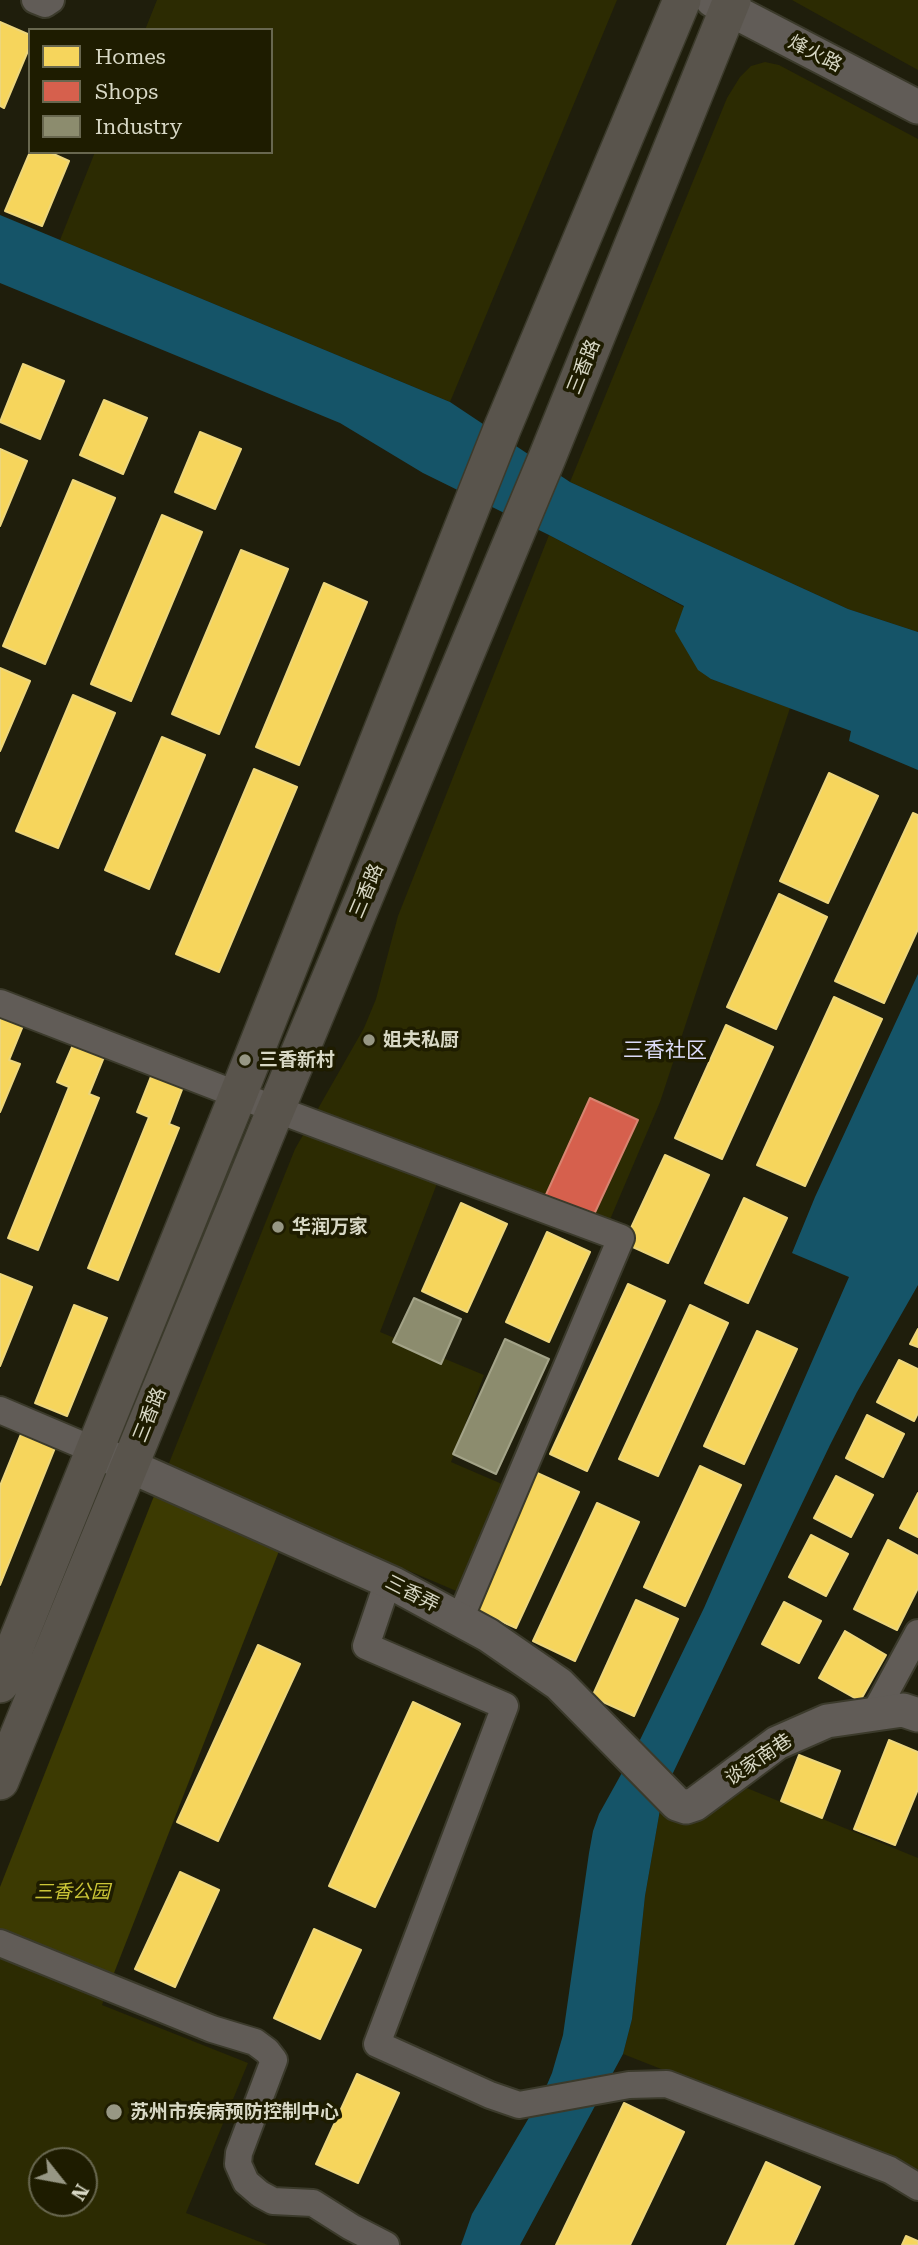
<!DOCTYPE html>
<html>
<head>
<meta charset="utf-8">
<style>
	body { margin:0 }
	#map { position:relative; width:918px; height:2245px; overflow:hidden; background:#1f1e0c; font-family:"Roboto Serif",serif }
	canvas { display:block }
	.legend { position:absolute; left:28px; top:28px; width:245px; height:126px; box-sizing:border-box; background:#1e1c00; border:2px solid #68674f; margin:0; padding:9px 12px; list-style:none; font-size:21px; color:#d8d8c5 }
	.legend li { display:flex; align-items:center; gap:14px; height:35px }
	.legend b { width:35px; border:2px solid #68674f }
	.north { position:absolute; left:28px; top:2147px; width:70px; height:70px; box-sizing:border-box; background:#1e1c00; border:2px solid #68674f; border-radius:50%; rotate:121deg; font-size:19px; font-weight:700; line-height:28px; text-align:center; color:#d8d8c5 }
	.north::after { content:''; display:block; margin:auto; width:24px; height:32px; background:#979784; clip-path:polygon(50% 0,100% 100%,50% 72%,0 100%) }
</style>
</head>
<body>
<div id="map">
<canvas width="918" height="2245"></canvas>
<ul class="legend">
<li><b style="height:19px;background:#f6d55c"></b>Homes</li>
<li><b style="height:19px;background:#d6604d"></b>Shops</li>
<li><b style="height:19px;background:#8c8c6e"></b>Industry</li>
</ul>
<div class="north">N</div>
</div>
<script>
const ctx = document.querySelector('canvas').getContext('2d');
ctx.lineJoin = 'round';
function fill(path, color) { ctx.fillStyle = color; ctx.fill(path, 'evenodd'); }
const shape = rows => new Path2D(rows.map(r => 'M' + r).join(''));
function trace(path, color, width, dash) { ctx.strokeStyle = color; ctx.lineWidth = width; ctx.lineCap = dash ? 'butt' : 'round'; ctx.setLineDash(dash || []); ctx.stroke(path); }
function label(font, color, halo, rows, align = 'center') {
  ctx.font = font + ' "Roboto Serif","Noto Sans SC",serif'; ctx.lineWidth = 7; ctx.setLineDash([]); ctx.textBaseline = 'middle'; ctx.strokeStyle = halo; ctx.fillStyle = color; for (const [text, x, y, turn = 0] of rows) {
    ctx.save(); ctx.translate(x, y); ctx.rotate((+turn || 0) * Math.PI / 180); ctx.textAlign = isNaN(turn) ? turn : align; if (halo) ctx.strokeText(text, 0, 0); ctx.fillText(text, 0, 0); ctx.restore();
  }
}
fill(shape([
	[157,0,617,0,450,402,60,240,95,152,271,152,271,30,145,30],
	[792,0,918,0,918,70],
	[765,62,779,65,918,139,918,632,848,609,570,482,727,98,740,77,751,66],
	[549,535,684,607,711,679,790,708,660,1102,603,1236,441,1173,380,1332,484,1375,451,1462,509,1487,461,1593,167,1468,295,1149,364,1028,376,999,398,916],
	[737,1784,918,1858,918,2170,623,2054,632,2019,645,1896,661,1804],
	[0,1951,107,1991,102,2005,248,2063,186,2213,268,2245,0,2245],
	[42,2161,84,2161,84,2203,42,2203]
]), '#2c2b02');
fill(shape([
	[154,1496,279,1551,107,1991,0,1951,0,1887]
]), '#3c3a02');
fill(shape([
	[0,215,450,402,570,482,848,609,918,632,918,770,849,741,851,731,711,679,698,670,675,631,684,606,549,535,423,473,340,423,0,283],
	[918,974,918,1285,857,1392,830,1445,672,1775,661,1804,645,1896,632,2019,623,2054,520,2245,461,2245,472,2214,543,2094,552,2073,563,2035,589,1853,593,1831,599,1814,638,1744,704,1608,849,1277,792,1253,815,1197]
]), '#155468');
const homes = shape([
	[0,22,30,35,30,46,4,108,0,106,0,22],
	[30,152,49,152,69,161,42,226,5,211,30,152],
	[23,364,64,381,40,439,0,422,23,364],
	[104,400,147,418,123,474,80,455,104,400],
	[200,432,241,449,215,509,175,492,200,432],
	[0,449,27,461,0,526,0,449],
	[73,480,115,498,45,664,3,646,73,480],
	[162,515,202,532,131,701,91,684,162,515],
	[241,550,288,569,219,734,172,714,241,550],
	[324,583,367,602,299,765,256,747,324,583],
	[0,668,30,681,0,751,0,668],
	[73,695,115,713,58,848,16,831,73,695],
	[162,737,205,755,149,889,105,870,162,737],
	[254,769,297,787,219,972,176,954,254,769],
	[829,773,878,796,828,903,780,881,829,773],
	[913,813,918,815,918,929,884,1003,835,981,913,813],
	[779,894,827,917,776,1029,727,1007,779,894],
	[834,997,882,1019,805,1186,757,1165,834,997],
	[0,1014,24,1023,9,1060,20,1064,0,1112,0,1014],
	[726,1025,773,1047,722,1159,675,1138,726,1025],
	[73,1045,104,1057,89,1094,99,1098,38,1250,8,1238,69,1087,57,1082,73,1045],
	[152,1074,183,1087,169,1124,179,1128,118,1280,88,1268,149,1117,137,1112,152,1074],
	[665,1155,709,1175,668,1263,624,1243,665,1155],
	[744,1198,787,1218,748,1303,705,1283,744,1198],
	[461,1203,507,1224,467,1312,422,1291,461,1203],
	[547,1232,590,1252,549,1342,506,1322,547,1232],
	[0,1274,32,1287,0,1366,0,1274],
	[628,1284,665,1301,587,1471,550,1454,628,1284],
	[74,1305,107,1318,67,1416,35,1403,74,1305],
	[690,1305,728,1323,658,1476,619,1459,690,1305],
	[918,1329,918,1347,910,1344,918,1329],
	[757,1331,797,1349,744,1464,704,1446,757,1331],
	[899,1360,918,1369,918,1413,914,1421,877,1402,899,1360],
	[867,1415,904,1434,883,1477,846,1458,867,1415],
	[21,1434,55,1448,0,1585,0,1486,21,1434],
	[700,1466,741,1485,685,1606,644,1587,700,1466],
	[535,1472,579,1492,516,1628,472,1608,535,1472],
	[836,1476,873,1495,851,1537,814,1518,836,1476],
	[918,1493,918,1537,900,1528,918,1493],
	[597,1503,639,1522,575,1661,533,1641,597,1503],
	[811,1535,848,1554,826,1596,789,1577,811,1535],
	[888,1540,918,1556,918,1588,897,1630,854,1609,888,1540],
	[636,1600,678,1619,634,1716,592,1697,636,1600],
	[784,1602,821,1621,799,1663,762,1644,784,1602],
	[845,1631,886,1655,860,1701,819,1678,845,1631],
	[258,1645,300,1664,218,1841,177,1822,258,1645],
	[413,1702,460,1724,375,1907,329,1886,413,1702],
	[889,1740,918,1752,918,1789,895,1845,854,1829,889,1740],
	[799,1755,840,1771,822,1818,781,1801,799,1755],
	[180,1872,219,1890,175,1987,135,1969,180,1872],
	[314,1929,361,1950,320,2039,274,2018,314,1929],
	[357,2074,399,2093,358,2183,316,2164,357,2074],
	[624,2103,684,2132,630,2245,556,2245,624,2103],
	[766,2162,820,2187,793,2245,727,2245,766,2162],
	[906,2236,918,2241,918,2245,902,2245,906,2236]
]);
fill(homes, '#f6d55c');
trace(homes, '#edd67c', 2);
const shops = shape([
	[590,1098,638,1120,591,1221,544,1199,590,1098]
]);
fill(shops, '#d6604d');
trace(shops, '#d78471', 2);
const industry = shape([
	[414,1298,461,1319,441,1364,393,1342,414,1298],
	[505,1339,549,1359,496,1474,453,1454,505,1339]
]);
fill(industry, '#8c8c6e');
trace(industry, '#a3a388', 2);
const minor = shape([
	[35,0,45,4,51,0],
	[0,1003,238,1095,621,1238,460,1619],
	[0,1410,94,1450],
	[388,1581,366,1646,505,1706,377,2044,490,2095,519,2105,629,2085,667,2084,890,2170,918,2187],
	[874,1714,918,1633],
	[0,1943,212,2029,255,2042,267,2051,274,2060,239,2153,238,2164,246,2182,260,2194,273,2201,313,2203,351,2227,386,2245]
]);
const tertiary = shape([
	[712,0,918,107],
	[105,1455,394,1584,488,1635,559,1684,677,1804,686,1807,695,1804,777,1743,827,1721,903,1710,918,1715]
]);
const secondary = shape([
	[0,1684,234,1105,502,429,682,0],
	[0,1781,271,1121,547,458,732,0]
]);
trace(minor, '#3b3a2b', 30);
trace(tertiary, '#3b3a2b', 37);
trace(secondary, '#3b3a2b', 40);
trace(minor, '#615c57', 26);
trace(tertiary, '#615c57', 33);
trace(secondary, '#59544c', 37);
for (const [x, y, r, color] of [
	[369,1040,7,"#979784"],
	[245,1060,7,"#979784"],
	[278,1227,7,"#979784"],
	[114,2112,9,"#979784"]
]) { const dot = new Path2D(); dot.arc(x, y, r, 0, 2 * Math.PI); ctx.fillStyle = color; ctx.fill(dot); trace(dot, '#1e1c00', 2.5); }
label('19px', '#d8d8c5', '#1e1c00', [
	["烽火路",815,54,27],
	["三香路",584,367,-68],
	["三香路",367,891,-67],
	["三香路",150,1415,-68],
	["三香弄",412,1594,27],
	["谈家南巷",759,1760,-34]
]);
label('bold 19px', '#d8d8c5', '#1e1c00', [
	["姐夫私厨",383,1040],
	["三香新村",259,1060],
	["华润万家",292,1227],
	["苏州市疾病预防控制中心",130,2112]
], 'left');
label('italic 19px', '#ccc637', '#1e1c00', [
	["三香公园",72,1892]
]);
label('21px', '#dcdbf8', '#1e1c00', [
	["三香社区",665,1051]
]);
</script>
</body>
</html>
